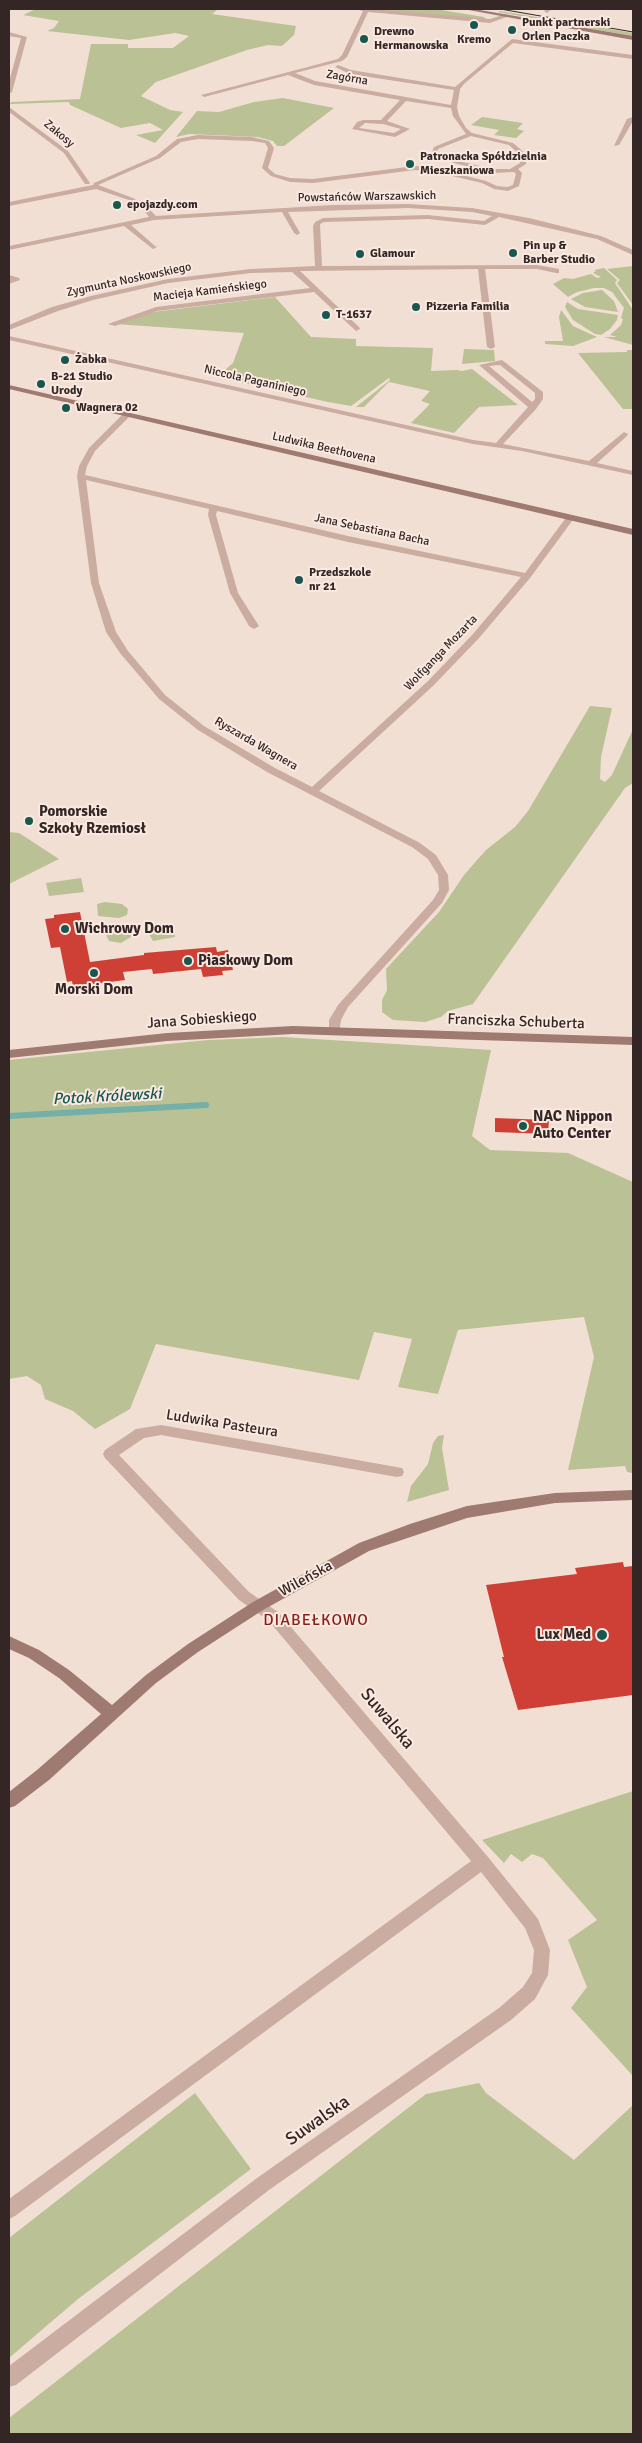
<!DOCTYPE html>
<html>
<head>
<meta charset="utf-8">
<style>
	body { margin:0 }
	#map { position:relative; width:642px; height:2443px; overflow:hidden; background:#f2dfd4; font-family:Signika,sans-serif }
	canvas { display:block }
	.frame { position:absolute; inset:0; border:10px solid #332624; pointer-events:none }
</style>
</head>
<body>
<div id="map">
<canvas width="642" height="2443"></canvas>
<div class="frame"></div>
</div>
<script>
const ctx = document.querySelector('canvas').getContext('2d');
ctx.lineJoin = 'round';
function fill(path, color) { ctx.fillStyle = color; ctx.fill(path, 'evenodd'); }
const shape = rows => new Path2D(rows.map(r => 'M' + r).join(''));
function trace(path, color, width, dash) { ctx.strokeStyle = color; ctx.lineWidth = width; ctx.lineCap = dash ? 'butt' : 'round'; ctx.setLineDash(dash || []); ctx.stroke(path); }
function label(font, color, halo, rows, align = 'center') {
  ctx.font = font + ' Signika,sans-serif'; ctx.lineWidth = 4; ctx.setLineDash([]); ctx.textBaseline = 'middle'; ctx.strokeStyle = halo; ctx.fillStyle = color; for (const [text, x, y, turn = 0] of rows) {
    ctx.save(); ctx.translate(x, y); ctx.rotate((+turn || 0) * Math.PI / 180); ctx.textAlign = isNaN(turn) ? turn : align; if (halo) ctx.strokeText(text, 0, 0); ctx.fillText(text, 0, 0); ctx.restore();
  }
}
fill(shape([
	[36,9,207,9,217,10,212,14,296,26,294,35,282,46,268,45,247,50,156,82,141,96,170,110,183,112,155,143,136,135,163,130,150,123,121,128,70,105,69,102,10,104,11,102,80,99,91,44,128,44,128,48,173,48,189,36,175,33,129,40,47,31,54,28,59,21,23,15],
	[371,9,435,9,484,17,486,20],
	[500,11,633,33,633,36,498,12],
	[283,98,334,108,284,146,277,146,273,141,258,137,189,134,176,137,197,111,219,112,254,102],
	[482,117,523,123,517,129,524,131,516,138,494,135,499,130,471,125],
	[633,266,633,305,617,283,620,280,607,269],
	[604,268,617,280,615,283,633,310,633,345,604,337,617,337,610,335,621,325,623,319,621,318,624,308,612,292,604,288,594,288,577,292,568,297,553,284,564,278,573,279,591,274,597,278,601,277,593,273,596,271,594,270],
	[602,290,614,301,618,312,585,307,571,299,583,293],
	[275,297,311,337,356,339,356,346,433,348,431,371,457,370,462,371,472,369,518,405,479,407,454,433,411,423,430,404,421,401,430,391,389,382,364,407,356,407,390,380,389,378,351,406,328,402,217,377,233,363,244,333,115,324,153,312],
	[567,302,578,309,618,315,617,320,610,329,601,335,595,334,573,320,565,307],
	[561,310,573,326,597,337,573,346,545,344,545,341,563,341,559,317],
	[464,349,494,350,495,361,462,364],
	[627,350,633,350,633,409,623,409,578,353,627,352],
	[590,706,612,708,601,757,600,779,605,782,612,775,633,729,633,783,625,788,473,1004,448,1011,441,1017,425,1022,393,1020,382,1012,382,1000,387,990,386,969,439,912,464,875,486,850,515,827,528,811],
	[9,832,19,833,59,859,9,884],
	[81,878,84,892,49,896,46,883],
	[105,902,122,904,128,909,127,915,119,918,98,916,97,904],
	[152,923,165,924,174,928,175,937,153,941,145,927],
	[114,927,127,928,131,932,131,937,121,943,109,941,105,933],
	[283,1037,491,1050,472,1136,490,1150,568,1153,633,1182,633,1473,627,1472,625,1466,568,1470,594,1357,584,1317,458,1330,438,1394,398,1387,412,1339,374,1332,359,1380,156,1344,130,1409,95,1429,73,1411,45,1399,41,1385,27,1376,9,1379,9,1060,208,1040],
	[444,1435,442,1448,449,1490,407,1502,411,1486,428,1464,433,1443,438,1436],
	[633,1791,633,2076,571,2008,587,1987,568,1940,597,1920,543,1858,532,1854,522,1862,511,1854,504,1863,482,1840],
	[479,2083,486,2093,574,2160,633,2105,633,2434,9,2434,9,2418,426,2094],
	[195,2093,251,2169,78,2299,9,2358,9,2238]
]), '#bac194');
trace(shape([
	[9,1116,206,1105]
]), '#72b0a8', 6);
fill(shape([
	[80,912,90,962,144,955,144,953,216,947,217,952,228,950,233,970,222,971,223,975,203,977,201,969,153,974,152,969,123,972,125,980,73,987,72,981,67,982,60,947,51,948,45,919,54,918,54,915],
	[495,1118,549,1120,548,1134,495,1132],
	[623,1562,624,1567,633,1566,633,1695,518,1710,502,1657,504,1657,486,1585,577,1574,575,1568]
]), '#ce4036');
fill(shape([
	[355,9,374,9,490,19,506,14,509,16,490,23,368,12,347,57,342,61,295,73,315,81,451,105,454,90,350,74,335,67,338,65,351,70,455,87,512,39,633,55,633,59,513,43,465,83,460,89,457,107,459,116,466,128,472,133,513,143,526,154,526,164,518,169,522,173,519,186,508,191,494,189,482,183,435,172,415,170,313,183,290,182,271,176,262,168,268,148,265,143,252,141,198,139,181,142,160,158,98,185,133,198,146,206,156,216,333,205,408,204,472,208,529,218,601,236,633,250,633,255,597,239,499,217,485,225,428,219,324,222,320,224,322,266,537,265,559,269,559,273,556,273,537,269,485,269,495,347,491,349,487,347,478,269,300,271,359,327,360,329,356,331,314,292,157,311,115,326,108,324,156,307,310,288,292,272,251,273,168,283,93,300,58,311,9,330,9,325,52,307,91,296,168,279,251,269,315,266,313,226,315,222,323,218,428,215,484,221,492,216,472,212,408,208,288,212,300,233,297,235,294,233,282,212,154,220,131,225,155,246,157,247,153,249,124,226,9,250,9,246,149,217,142,208,129,200,96,189,9,206,9,202,93,185,94,183,156,156,177,139,198,135,252,137,269,141,274,148,268,168,275,174,290,178,313,179,415,166,435,168,486,181,497,186,507,187,513,185,516,174,514,172,493,173,454,163,431,154,434,147,466,134,453,116,451,108,406,101,387,121,410,129,395,137,352,129,357,122,363,120,381,120,400,100,314,85,288,75,204,97,201,95,338,59,342,55,363,11,355,9],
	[365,123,383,124,401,129,394,133,359,128,365,123],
	[471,136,509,145,520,155,520,163,510,169,493,169,458,161,437,152,438,149,471,136],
	[546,9,552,9,547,13,544,11,546,9],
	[9,32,27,37,12,92,9,94,9,82,21,38,9,36,9,32],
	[9,107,68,151,90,183,89,184,85,184,64,153,9,112,9,107],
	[633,117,633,121,619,145,614,146,627,119,633,117],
	[9,275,19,278,20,280,9,284,9,275],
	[9,336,473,440,496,443,528,407,479,365,502,360,543,392,543,399,536,409,503,444,589,461,624,432,628,434,627,436,597,463,633,471,633,475,522,451,473,444,9,340,9,336],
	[500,365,535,393,535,399,532,402,489,366,500,365],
	[124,413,131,415,95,451,87,466,85,475,348,536,525,573,568,515,575,517,530,578,479,638,434,685,319,791,420,843,436,855,448,875,449,890,442,903,348,1007,341,1020,339,1033,331,1033,329,1030,329,1020,338,1005,433,900,439,890,438,875,428,859,412,847,267,772,198,730,159,699,120,653,106,632,91,583,77,476,79,466,89,448,124,413],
	[86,480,209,509,208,515,230,593,249,626,254,629,259,626,238,593,216,515,217,511,348,542,521,577,473,634,428,681,312,787,275,768,204,726,165,695,128,651,116,632,99,583,86,480],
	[161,1425,402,1468,404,1472,402,1476,397,1477,161,1435,144,1438,119,1455,249,1592,278,1612,488,1857,538,1919,550,1950,548,1975,535,1999,511,2020,269,2190,16,2385,9,2387,9,2366,257,2178,499,2008,523,1987,532,1973,534,1950,525,1928,481,1872,15,2216,9,2219,9,2199,471,1861,268,1620,239,1600,105,1458,103,1454,105,1450,136,1429,161,1425]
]), '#caaca0');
fill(shape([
	[463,9,474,9,633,36,633,40,463,9],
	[9,385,633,529,633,535,9,389,9,385],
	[293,1026,633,1037,633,1045,293,1034,167,1041,9,1058,9,1050,167,1033,293,1026],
	[633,1490,633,1500,555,1503,467,1518,369,1551,263,1610,198,1652,156,1683,49,1780,15,1806,9,1808,9,1792,37,1770,101,1714,59,1678,29,1658,9,1649,9,1636,39,1650,69,1670,112,1705,146,1675,188,1644,253,1602,359,1543,410,1524,467,1506,555,1493,633,1490]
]), '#9e7a71');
trace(shape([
	[500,9,633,32]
]), '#332624', 1);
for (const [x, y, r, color] of [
	[474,25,5,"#175750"],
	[512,30,5,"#175750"],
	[364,39,5,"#175750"],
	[410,164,5,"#175750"],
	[117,205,5,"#175750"],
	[513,253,5,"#175750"],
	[360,254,5,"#175750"],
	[416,307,5,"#175750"],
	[326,315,5,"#175750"],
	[65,360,5,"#175750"],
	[41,384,5,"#175750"],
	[66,408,5,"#175750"],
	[299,580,5,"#175750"],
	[29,821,5,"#175750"],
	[65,929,5,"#175750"],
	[188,961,5,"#175750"],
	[94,973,5,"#175750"],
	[523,1126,5,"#175750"],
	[602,1635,6,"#175750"]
]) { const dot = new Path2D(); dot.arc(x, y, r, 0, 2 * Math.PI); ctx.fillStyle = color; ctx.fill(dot); trace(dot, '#fae9e0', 2); }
label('bold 12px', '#332624', '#fae9e0', [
	["Punkt partnerski",522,23],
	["Orlen Paczka",522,37],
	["Drewno",374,32],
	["Hermanowska",374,46],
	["Kremo",474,40,"center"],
	["Patronacka Spółdzielnia",420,157],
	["Mieszkaniowa",420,171],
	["epojazdy.com",127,205],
	["Pin up &",523,246],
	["Barber Studio",523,260],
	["Glamour",370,254],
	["Pizzeria Familia",426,307],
	["T-1637",336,315],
	["Żabka",75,360],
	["B-21 Studio",51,377],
	["Urody",51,391],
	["Wagnera 02",76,408],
	["Przedszkole",309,573],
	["nr 21",309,587]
], 'left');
label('12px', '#332624', '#fae9e0', [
	["Zagórna",347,78,10],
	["Zakosy",59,134,40],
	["Powstańców Warszawskich",367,197,-1],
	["Zygmunta Noskowskiego",129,280,-12],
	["Macieja Kamieńskiego",210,291,-7],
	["Niccola Paganiniego",255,381,13],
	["Ludwika Beethovena",324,448,13],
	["Jana Sebastiana Bacha",372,530,12],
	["Wolfganga Mozarta",441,653,-46],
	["Ryszarda Wagnera",256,744,30]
]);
label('bold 15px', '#332624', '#fae9e0', [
	["Pomorskie",39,812],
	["Szkoły Rzemiosł",39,829],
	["Wichrowy Dom",75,929],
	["Piaskowy Dom",198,961],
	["Morski Dom",94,990,"center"],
	["NAC Nippon",533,1117],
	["Auto Center",533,1134],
	["Lux Med",591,1635,"right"]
], 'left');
label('15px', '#332624', '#fae9e0', [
	["Jana Sobieskiego",202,1020,-4],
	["Franciszka Schuberta",516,1022,2],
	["Ludwika Pasteura",222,1424,9],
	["Wileńska",306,1579,-29]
]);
label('italic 16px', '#175750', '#fae9e0', [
	["Potok Królewski",107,1097,-3]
]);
ctx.letterSpacing = '1px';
label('16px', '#871f18', '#fae9e0', [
	["DIABEŁKOWO",316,1621]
]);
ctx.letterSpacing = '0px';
label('18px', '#332624', '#fae9e0', [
	["Suwalska",387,1719,50],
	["Suwalska",318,2121,-35]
]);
</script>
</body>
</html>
